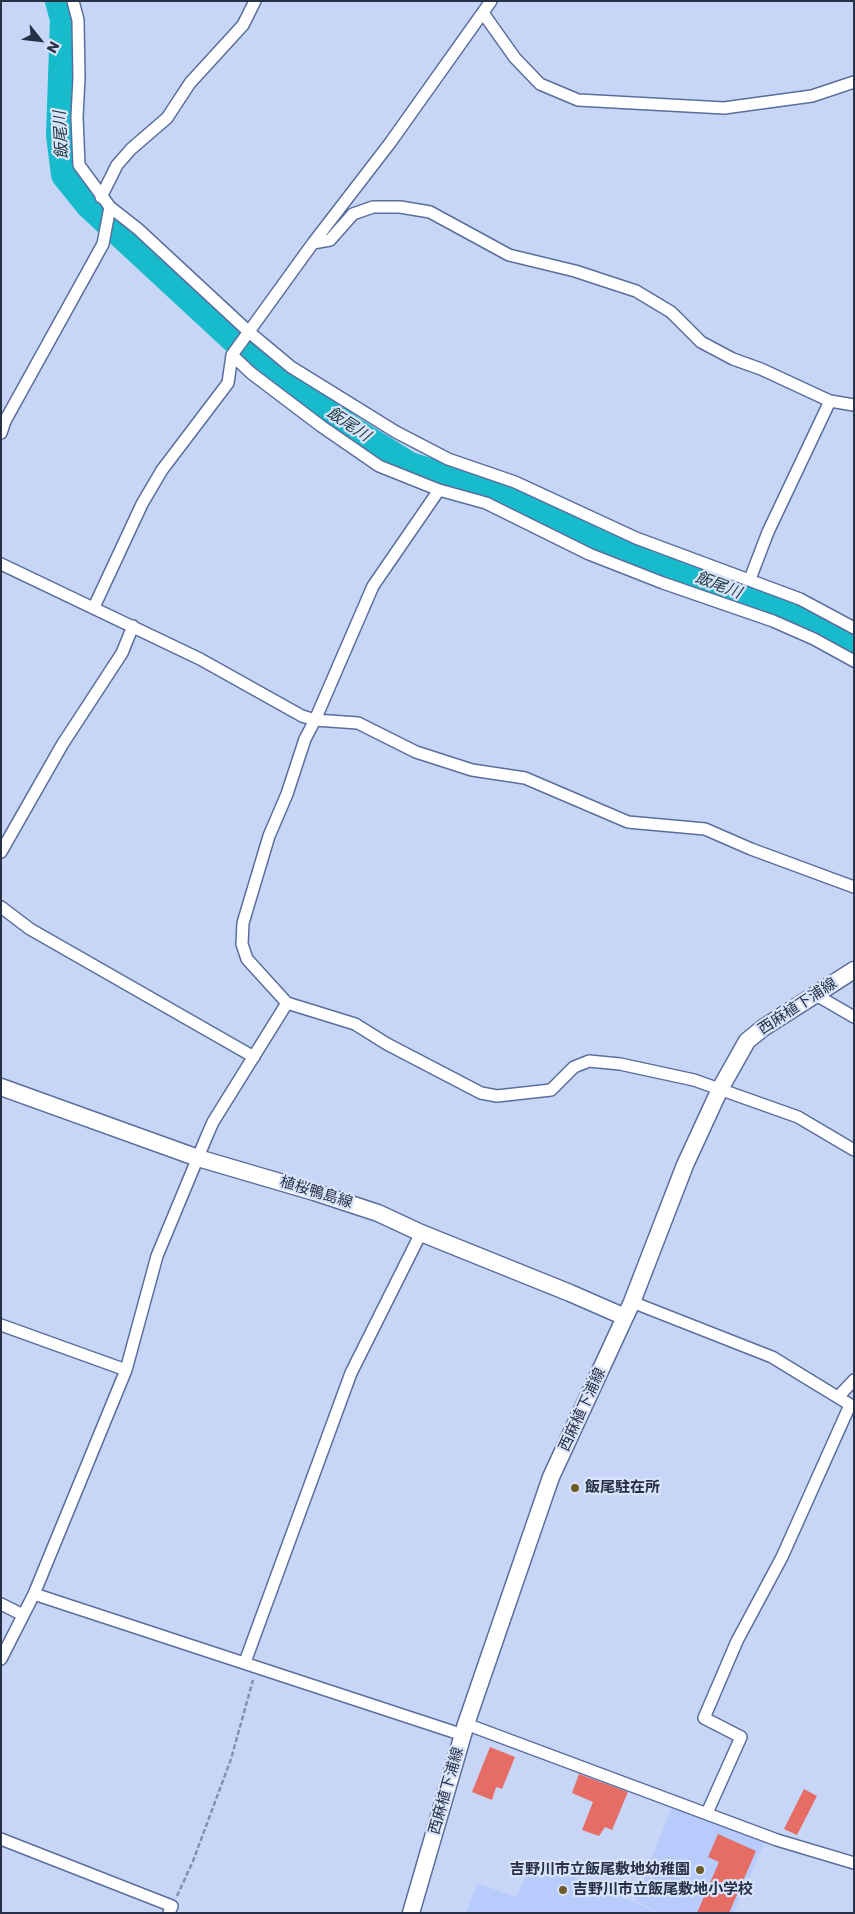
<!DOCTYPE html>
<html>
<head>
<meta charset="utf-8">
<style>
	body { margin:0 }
	#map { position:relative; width:855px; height:1914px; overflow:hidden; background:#c7d6f6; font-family:Poppins,sans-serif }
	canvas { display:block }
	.frame { position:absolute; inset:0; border:2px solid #273045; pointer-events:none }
	.north { position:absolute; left:15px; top:15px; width:50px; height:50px; -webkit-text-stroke:4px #d9e3f9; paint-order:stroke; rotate:119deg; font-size:14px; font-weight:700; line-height:20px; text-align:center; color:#273045 }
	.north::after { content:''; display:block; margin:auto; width:18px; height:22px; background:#273045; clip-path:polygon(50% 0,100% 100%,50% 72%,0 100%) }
</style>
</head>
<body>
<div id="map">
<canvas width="855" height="1914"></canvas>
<div class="frame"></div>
<div class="north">N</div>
</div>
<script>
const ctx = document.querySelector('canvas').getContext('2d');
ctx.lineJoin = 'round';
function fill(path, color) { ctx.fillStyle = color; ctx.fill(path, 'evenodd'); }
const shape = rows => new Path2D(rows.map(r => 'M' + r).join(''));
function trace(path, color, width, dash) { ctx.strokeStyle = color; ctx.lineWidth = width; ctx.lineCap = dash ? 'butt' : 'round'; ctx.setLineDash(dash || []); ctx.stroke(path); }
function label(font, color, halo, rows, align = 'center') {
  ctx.font = font + ' Poppins,"Noto Sans JP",sans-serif'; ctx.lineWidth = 4.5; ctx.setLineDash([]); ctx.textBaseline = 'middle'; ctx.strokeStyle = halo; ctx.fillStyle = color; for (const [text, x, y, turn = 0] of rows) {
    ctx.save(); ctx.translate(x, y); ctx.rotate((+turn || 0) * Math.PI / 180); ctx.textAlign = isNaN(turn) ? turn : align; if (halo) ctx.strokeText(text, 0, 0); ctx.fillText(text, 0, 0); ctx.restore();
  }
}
fill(shape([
	[673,1804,766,1839,734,1913,662,1913,635,1901],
	[534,1860,659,1913,466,1913,477,1883,516,1897]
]), '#b7ccfc');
trace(shape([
	[58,1,63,20,59,135,64,175,89,206,253,358,352,429,410,465,480,487,587,534,785,612,854,649]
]), '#18bbcb', 26);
fill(shape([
	[490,1747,515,1757,502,1789,496,1787,492,1800,472,1792],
	[579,1774,628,1792,612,1830,605,1827,599,1836,582,1830,593,1802,572,1793],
	[804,1789,817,1796,797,1835,784,1829],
	[718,1834,756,1851,729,1913,697,1913,719,1862,708,1857]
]), '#e56d65');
const street = shape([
	[73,1,78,20,79,78,77,117,79,165,110,207,138,229,249,332,291,367,396,432,448,459,515,482,636,538,800,599,854,628],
	[483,13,515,58,540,84,578,100,724,108,812,96,854,82],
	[101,197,117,165,131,149,167,118,190,83,243,25,255,1],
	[313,243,330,240,353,214,373,207,400,207,430,212,509,255,575,271,636,291,671,312,701,342,733,359,761,369,830,401,854,405],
	[232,355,251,373,321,426,379,466,439,490,486,503,589,554,663,583,773,621,814,639,854,661],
	[1,433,5,421,103,244,110,207],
	[439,490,373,586,315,720,305,739,287,794,269,836,243,923,242,944,247,959,287,1003,355,1024,387,1044,481,1093,497,1096,551,1090,574,1067,589,1061,620,1064,694,1080,798,1117,854,1150],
	[1,564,200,659,302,716,315,720,358,723,416,752,472,770,525,778,628,822,705,829,751,849,854,887],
	[750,579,768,532,830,401],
	[94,607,142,504,162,470,228,383,232,355,313,243,390,143,491,1],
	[1,852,62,745,122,653,133,626],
	[1,907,30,929,254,1057],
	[816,995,854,1017],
	[632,1302,772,1357,854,1407],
	[1,1325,126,1370],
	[838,1397,854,1380],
	[34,1594,463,1735],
	[1,1604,23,1615],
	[1,1659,34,1594,126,1370,157,1256,206,1138,213,1122,287,1003],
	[245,1662,351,1373,421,1233],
	[466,1724,777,1840,854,1863],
	[707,1813,741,1737,704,1718,737,1641,782,1557,850,1405],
	[1,1839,172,1906,169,1913]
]);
const secondary = shape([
	[1,1087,198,1158,314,1192,378,1213,421,1233,570,1293,625,1317],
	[411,1913,466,1724,551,1477,632,1302,685,1165,720,1089,747,1041,763,1028,854,970]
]);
trace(street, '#5a6e9e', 14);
trace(secondary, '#5a6e9e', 19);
trace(shape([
	[177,1896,193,1861,231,1759,253,1680]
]), '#8491ac', 2.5, [5, 2.5]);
trace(street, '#fff', 11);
trace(secondary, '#fff', 16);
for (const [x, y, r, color] of [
	[575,1488,5,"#6e5928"],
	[700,1870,5,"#6e5928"],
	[563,1890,5,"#6e5928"]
]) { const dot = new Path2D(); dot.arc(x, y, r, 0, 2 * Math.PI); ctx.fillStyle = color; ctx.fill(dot); trace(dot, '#d9e3f9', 2); }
label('15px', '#273045', '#d9e3f9', [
	["西麻植下浦線",798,1007,-33],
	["植桜鴨島線",316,1193,17],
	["西麻植下浦線",583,1410,-65],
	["西麻植下浦線",447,1791,-74]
]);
label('bold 15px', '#273045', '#d9e3f9', [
	["飯尾駐在所",585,1488],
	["吉野川市立飯尾敷地幼稚園",690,1870,"right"],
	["吉野川市立飯尾敷地小学校",573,1890]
], 'left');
label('italic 16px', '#1d3b3f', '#d9e3f9', [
	["飯尾川",62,135,-93],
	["飯尾川",348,425,34],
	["飯尾川",718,586,21]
]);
</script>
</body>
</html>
